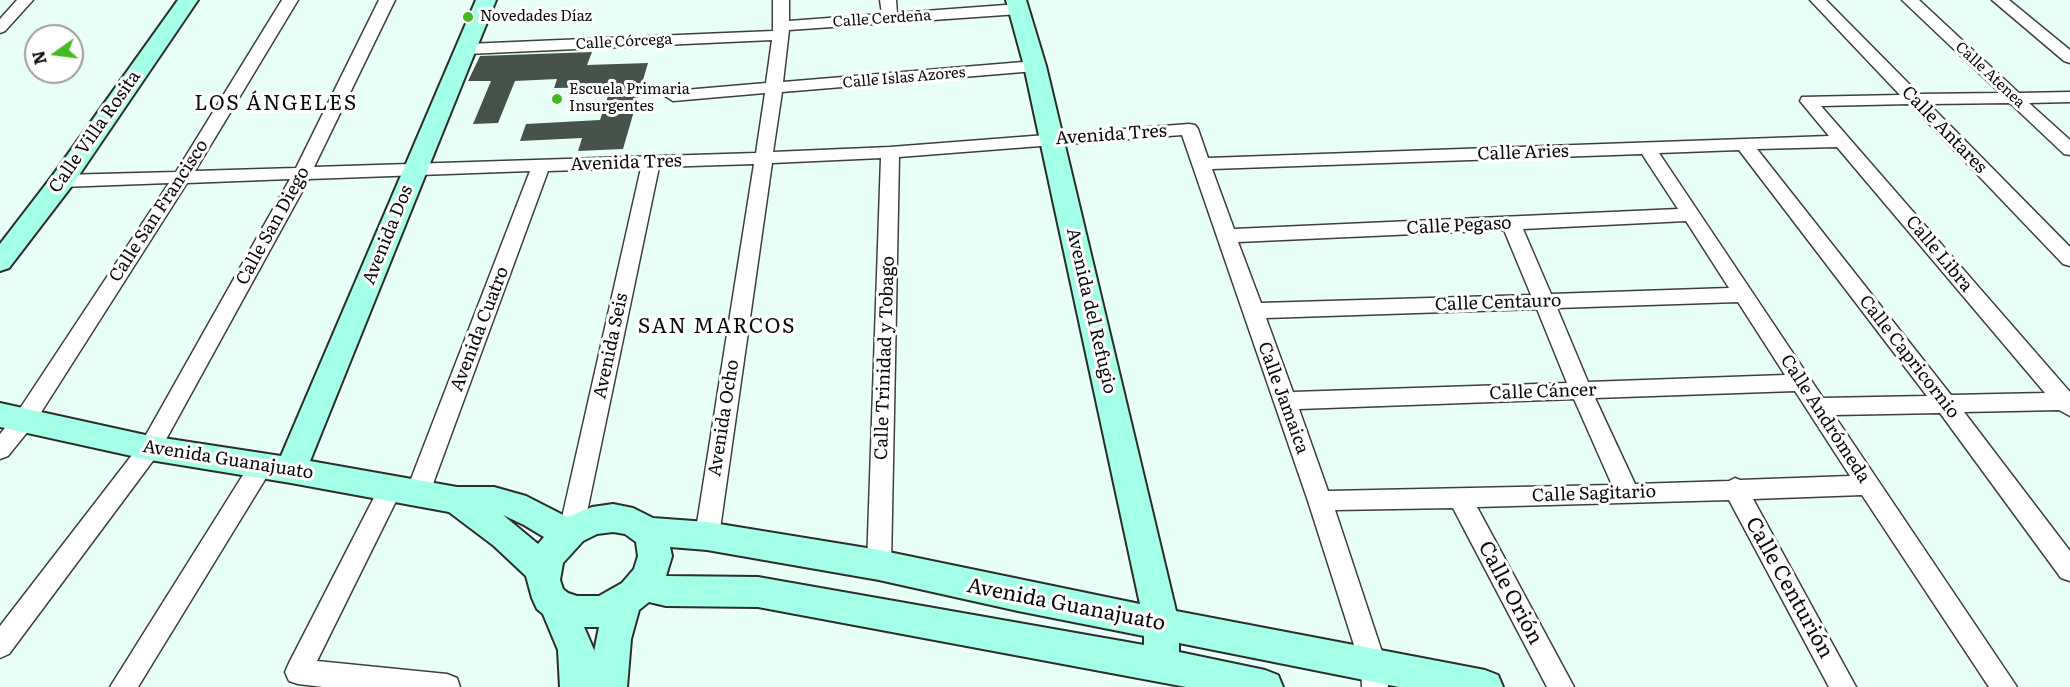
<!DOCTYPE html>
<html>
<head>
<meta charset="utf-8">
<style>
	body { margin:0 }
	#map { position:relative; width:2070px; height:687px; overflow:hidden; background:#e8fff7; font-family:Literata,serif }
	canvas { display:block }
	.north { position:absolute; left:24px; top:24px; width:60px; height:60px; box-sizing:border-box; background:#fff; border:2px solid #9d9d9d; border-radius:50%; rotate:256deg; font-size:16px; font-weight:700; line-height:24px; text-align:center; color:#0b0b0b }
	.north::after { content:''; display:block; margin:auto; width:21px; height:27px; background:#43ba23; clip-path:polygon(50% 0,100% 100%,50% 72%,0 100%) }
</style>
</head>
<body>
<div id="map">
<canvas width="2070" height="687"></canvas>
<div class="north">N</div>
</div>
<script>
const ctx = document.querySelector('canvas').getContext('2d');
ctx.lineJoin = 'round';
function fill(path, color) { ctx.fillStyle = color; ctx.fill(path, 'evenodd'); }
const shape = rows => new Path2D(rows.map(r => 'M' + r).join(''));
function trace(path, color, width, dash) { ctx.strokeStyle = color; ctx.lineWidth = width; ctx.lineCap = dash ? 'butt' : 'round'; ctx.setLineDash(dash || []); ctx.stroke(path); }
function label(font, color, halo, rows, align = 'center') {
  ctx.font = font + ' Literata,serif'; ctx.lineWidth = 6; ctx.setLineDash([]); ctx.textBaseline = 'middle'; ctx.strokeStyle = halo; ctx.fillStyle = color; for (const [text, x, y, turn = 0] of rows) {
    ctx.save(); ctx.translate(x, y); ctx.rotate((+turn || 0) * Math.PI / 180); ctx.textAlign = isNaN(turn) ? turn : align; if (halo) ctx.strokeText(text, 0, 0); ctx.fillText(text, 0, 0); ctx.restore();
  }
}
fill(shape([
	[592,52,587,65,648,63,623,149,578,151,582,138,520,141,526,124,600,120,611,87,554,88,557,79,515,81,498,123,473,124,491,81,468,81,480,56]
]), '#47534a');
const street = shape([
	[17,0,33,0,5,31,0,33,0,19,17,0],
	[282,0,298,0,195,171,296,168,379,0,395,0,314,167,756,153,765,93,673,101,665,96,673,91,766,83,772,40,467,54,459,49,467,44,773,31,773,0,789,0,789,21,882,14,880,0,896,0,897,13,1019,4,1027,9,1019,14,789,30,783,82,1035,61,1043,66,1035,71,782,92,773,152,890,147,1189,124,1195,125,1198,129,1208,158,1829,136,1800,101,1802,97,1900,95,1810,0,1826,0,1919,94,2000,93,1902,0,1919,0,2019,93,2070,92,2070,102,2029,103,2070,140,2070,155,2064,154,2010,103,1929,104,2070,247,2070,266,2063,264,1910,104,1821,106,2070,392,2070,416,2059,410,1964,412,2070,551,2070,581,2061,578,1940,413,1834,415,2017,687,1989,687,1862,495,1753,499,1856,687,1829,687,1729,500,1477,507,1574,687,1547,687,1453,508,1335,510,1387,667,1388,687,1362,687,1361,667,1308,501,1182,135,899,157,891,565,888,573,879,576,870,573,867,565,881,158,772,163,719,536,716,543,707,546,698,543,695,536,754,164,659,167,583,531,580,538,571,541,562,538,559,531,641,168,548,171,430,492,426,499,418,502,410,499,406,492,530,171,309,179,158,454,9,654,0,658,0,626,142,442,290,179,187,183,33,425,8,456,0,459,0,434,17,413,169,183,62,187,56,185,53,181,56,177,62,175,176,172,282,0],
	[1837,147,2045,393,1951,395,1757,149,1837,147],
	[1739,150,1927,396,1823,398,1659,153,1739,150],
	[1642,154,1678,209,1234,229,1212,169,1642,154],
	[1686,221,1729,288,1551,294,1523,229,1686,221],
	[1504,230,1531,295,1261,303,1238,242,1504,230],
	[1738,302,1785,375,1588,382,1557,308,1738,302],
	[1537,309,1567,383,1293,392,1266,318,1537,309],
	[1795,391,1850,476,1740,480,1735,478,1729,481,1635,484,1595,398,1795,391],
	[1574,399,1612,485,1328,491,1299,409,1574,399],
	[1992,0,2009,0,2070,50,2070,63,2064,61,1992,0],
	[261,457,269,459,273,466,269,473,138,687,110,687,253,459,261,457],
	[391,477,399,480,403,487,317,661,447,674,457,678,460,687,323,687,298,684,289,681,285,672,289,663,383,480,391,477]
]);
const secondary = shape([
	[178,0,198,0,71,187,9,268,0,271,0,244,53,175,178,0],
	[476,0,496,0,310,461,457,487,494,487,526,496,567,517,592,507,613,504,633,508,653,518,707,522,879,550,1140,604,1024,66,1006,0,1026,0,1046,66,1176,611,1485,670,1498,675,1503,687,1399,687,1179,643,1179,652,1265,670,1278,675,1283,687,1186,687,758,607,666,606,649,602,639,610,631,639,627,687,560,687,558,650,543,614,537,609,532,598,526,576,494,546,449,512,291,483,150,460,0,427,0,403,150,436,281,456,476,0],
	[503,515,524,525,544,537,538,544,503,515],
	[613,532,625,534,636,542,638,556,634,569,622,583,599,596,577,596,568,593,563,589,560,580,563,563,583,541,597,534,613,532],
	[670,547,707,550,879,580,1018,611,1144,636,1144,645,758,577,666,576,672,556,670,547],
	[584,627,599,627,594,652,594,650,584,627]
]);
trace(street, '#3e3e3e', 3);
trace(secondary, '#2d2d2d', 4);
fill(street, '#fff');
fill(secondary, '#a3ffe5');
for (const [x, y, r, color] of [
	[468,17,6,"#43ba23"],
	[557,99,6,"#43ba23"]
]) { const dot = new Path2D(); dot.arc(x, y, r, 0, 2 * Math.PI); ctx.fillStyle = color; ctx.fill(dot); trace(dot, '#fff', 2); }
label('15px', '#0b0b0b', '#fff', [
	["Novedades Díaz",480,17],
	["Escuela Primaria",569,90],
	["Insurgentes",569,107]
], 'left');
label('15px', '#0b0b0b', '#fff', [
	["Calle Cerdeña",882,19,-4],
	["Calle Córcega",624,42,-3],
	["Calle Atenea",1990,75,43],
	["Calle Islas Azores",904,78,-5]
]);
label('18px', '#0b0b0b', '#fff', [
	["Calle Antares",1944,130,46],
	["Calle Villa Rosita",95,132,-55],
	["Avenida Tres",1111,135,-4],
	["Calle Aries",1523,153,-2],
	["Avenida Tres",626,163,-2],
	["Calle San Francisco",159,211,-57],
	["Calle San Diego",273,226,-61],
	["Calle Pegaso",1459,226,-3],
	["Avenida Dos",388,235,-68],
	["Calle Libra",1939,254,50],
	["Calle Centauro",1498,303,-2],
	["Avenida del Refugio",1091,311,77],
	["Avenida Cuatro",480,329,-69],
	["Avenida Seis",611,346,-78],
	["Calle Capricornio",1909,357,52],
	["Calle Trinidad y Tobago",885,358,-88],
	["Calle Cáncer",1543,392,-2],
	["Calle Jamaica",1283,398,70],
	["Avenida Ocho",724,418,-81],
	["Calle Andrómeda",1825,419,57],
	["Avenida Guanajuato",228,460,9],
	["Calle Sagitario",1594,494,-2]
]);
ctx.letterSpacing = '1.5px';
label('21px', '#0b0b0b', '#fff', [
	["LOS ÁNGELES",276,104],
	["SAN MARCOS",717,327]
]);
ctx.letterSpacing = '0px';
label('21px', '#0b0b0b', '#fff', [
	["Calle Centurión",1789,588,61],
	["Calle Orión",1510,593,62],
	["Avenida Guanajuato",1066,605,11]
]);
</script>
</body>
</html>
